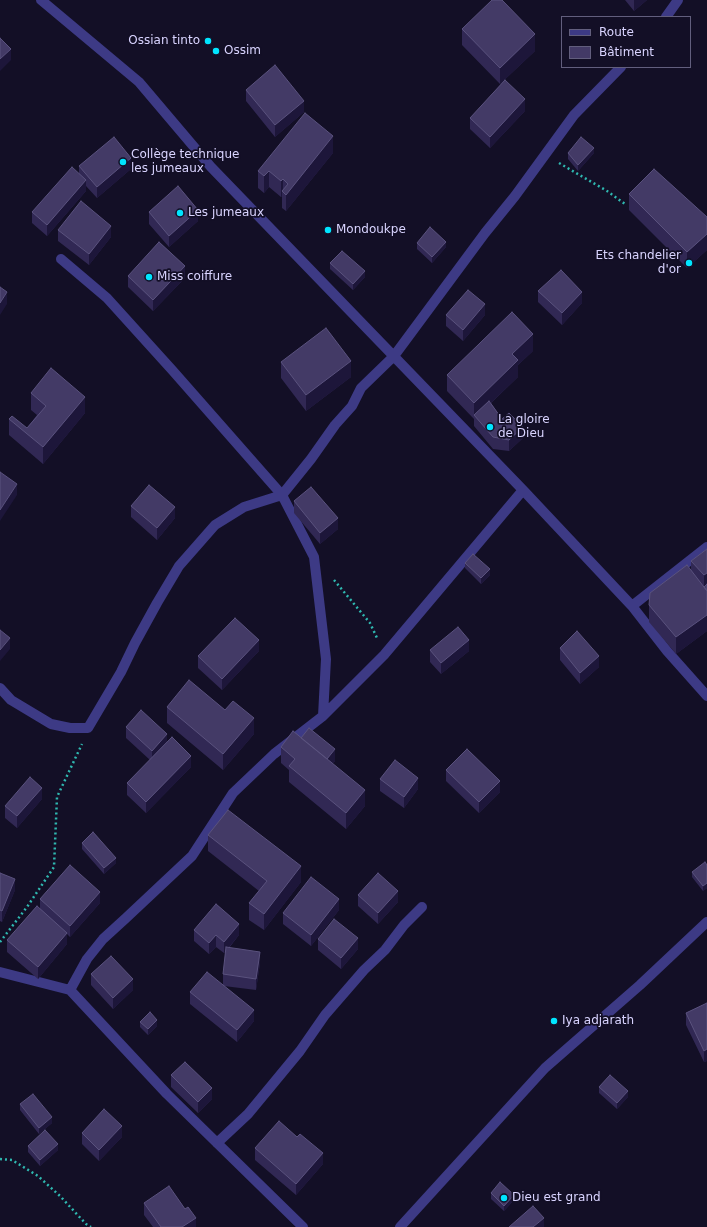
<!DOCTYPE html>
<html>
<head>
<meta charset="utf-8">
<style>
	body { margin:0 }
	#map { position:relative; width:707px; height:1227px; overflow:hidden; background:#130f26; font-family:"DejaVu Sans",sans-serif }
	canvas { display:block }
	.legend { position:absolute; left:561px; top:16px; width:130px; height:52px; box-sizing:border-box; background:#130f26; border:1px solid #625e7d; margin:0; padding:5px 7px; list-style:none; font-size:12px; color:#d9d4ff }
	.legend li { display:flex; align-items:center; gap:8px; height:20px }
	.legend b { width:20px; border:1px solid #625e7d }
</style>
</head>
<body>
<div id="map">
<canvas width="707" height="1227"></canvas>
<ul class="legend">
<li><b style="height:5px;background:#3d3a85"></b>Route</li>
<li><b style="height:11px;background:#433a66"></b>Bâtiment</li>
</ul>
</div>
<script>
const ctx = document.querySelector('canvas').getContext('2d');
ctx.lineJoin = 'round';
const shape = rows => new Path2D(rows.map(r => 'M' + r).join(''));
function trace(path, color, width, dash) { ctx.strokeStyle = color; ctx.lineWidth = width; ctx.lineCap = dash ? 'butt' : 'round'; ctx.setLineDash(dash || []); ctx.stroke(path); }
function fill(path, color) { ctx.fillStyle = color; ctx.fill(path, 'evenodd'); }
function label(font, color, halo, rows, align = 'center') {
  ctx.font = font + ' "DejaVu Sans",sans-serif'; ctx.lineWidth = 3.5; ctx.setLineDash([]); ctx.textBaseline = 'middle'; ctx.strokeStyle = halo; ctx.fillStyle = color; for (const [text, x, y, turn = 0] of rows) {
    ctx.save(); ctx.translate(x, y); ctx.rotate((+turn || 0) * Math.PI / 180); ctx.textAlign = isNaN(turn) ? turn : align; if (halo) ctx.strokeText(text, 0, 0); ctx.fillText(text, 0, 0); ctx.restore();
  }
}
trace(shape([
	[559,163,607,191,625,204],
	[334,580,370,623,377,638],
	[0,942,27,907,54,867,57,797,82,744],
	[0,1159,12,1160,38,1176,60,1196,86,1224,91,1227]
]), '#2fb8b0', 2.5, [2, 3]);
trace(shape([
	[41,0,139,82,211,167,523,490,632,606,667,651,707,696],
	[666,17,678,0],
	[61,259,107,298,173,371,282,495,314,557,326,659,323,716],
	[632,606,707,547],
	[0,688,11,700,51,724,70,728,88,728,121,672,135,643,157,603,179,566,215,525,244,507,282,495,311,459,335,425,352,406,361,388,394,356,485,233,515,196,574,115,621,67],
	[0,972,70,990,167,1094,303,1227],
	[70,990,87,959,103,939,126,918,192,856,233,793,274,754,323,716,384,655,523,490],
	[217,1143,248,1114,300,1051,325,1015,364,970,385,950,404,925,422,907],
	[400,1227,545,1068,640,985,707,922]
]), '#3d3a85', 10);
fill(shape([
	[625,0,647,0,634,11],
	[462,29,535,51,500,84,462,45],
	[246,90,304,112,275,137,246,101],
	[525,111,490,148,470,129,470,118],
	[333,153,286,211,282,208,282,196,281,197,269,187,264,193,258,188,258,171],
	[568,153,594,153,578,171,568,159],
	[79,166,131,169,97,198,86,186,86,191,47,236,32,223,32,212,79,174],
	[629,194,707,217,707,250,687,268,629,210],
	[149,212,198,221,169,247,149,224],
	[58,230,111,237,89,265,58,241],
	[417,243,446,247,432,263,417,249],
	[330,263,365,277,353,290,330,269],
	[128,276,185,278,153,311,128,287],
	[538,291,582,303,562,325,538,302],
	[446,315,485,315,463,341,446,326],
	[533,351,518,365,518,377,491,403,502,419,523,438,509,451,493,449,474,426,474,419,447,391,447,375],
	[281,362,351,377,306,411,281,378],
	[31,393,85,413,43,464,9,435,9,419,27,428,37,415,31,410],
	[294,501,338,529,320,544,294,513],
	[131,506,175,518,157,540,131,517],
	[707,549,707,631,676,654,649,622,649,605,691,570,691,561],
	[465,563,490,575,481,584,465,568],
	[560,648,599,667,580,684,560,660],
	[430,650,469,651,441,674,430,662],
	[259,651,222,690,198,668,198,656],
	[167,707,254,734,223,770,167,723],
	[126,727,167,742,191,767,146,813,127,795,127,783,150,760,126,738],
	[301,738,335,761,332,764,365,806,346,829,289,782,289,770,281,763,281,747],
	[446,770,500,792,479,813,446,781],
	[380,779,418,789,404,808,380,791],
	[42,799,17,828,5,818,5,806],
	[208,835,301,882,264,930,249,920,249,903,259,891,208,851],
	[82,843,116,863,104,874,82,849],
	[707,865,707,888,703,891,692,877,692,872],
	[0,873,15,890,2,922,0,921],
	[358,895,398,902,378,924,358,906],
	[40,899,100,903,70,937,67,934,67,944,38,979,7,952,7,940,40,909],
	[339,910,311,946,283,924,283,913],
	[194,930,239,935,229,948,260,963,256,990,224,986,254,1021,237,1042,190,1004,190,992,223,985,223,974,226,951,224,953,216,947,209,954,194,941],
	[318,939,358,949,341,969,318,950],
	[91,974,133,990,113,1009,91,985],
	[707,1003,707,1061,704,1062,686,1025,686,1013],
	[140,1022,157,1026,148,1035,140,1027],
	[171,1075,212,1099,198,1113,171,1087],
	[599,1087,628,1097,617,1109,599,1093],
	[20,1104,52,1123,39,1134,20,1110],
	[82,1133,122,1137,99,1161,82,1144],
	[28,1146,58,1150,40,1166,28,1152],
	[255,1148,323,1164,296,1195,255,1160],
	[491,1193,514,1200,504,1211,491,1199],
	[144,1203,196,1227,153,1227,144,1215]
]), '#312854');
fill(shape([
	[634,0,647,0,634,11],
	[535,34,535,51,500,84,500,68],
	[11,49,11,60,0,71,0,59],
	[525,99,525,111,490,148,490,137],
	[304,101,304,112,275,137,275,125],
	[333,136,333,153,286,211,286,195],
	[594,148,594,153,578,171,578,165],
	[131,158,131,169,97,198,97,187],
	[269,171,269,187,264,193,264,176],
	[283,179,283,192,282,191,282,196,281,197,281,181],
	[86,180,86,191,47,236,47,225],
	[198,210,198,221,169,247,169,236],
	[111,226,111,237,89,265,89,254],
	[707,234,707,250,687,268,687,252],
	[446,242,446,247,432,263,432,257],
	[185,266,185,278,153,311,153,300],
	[365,271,365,277,353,290,353,284],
	[7,292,7,304,0,315,0,303],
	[582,292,582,303,562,325,562,313],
	[485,304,485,315,463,341,463,330],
	[533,334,533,351,518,365,518,377,476,417,474,415,474,419,474,403,512,354],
	[351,361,351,377,306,411,306,395],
	[85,397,85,413,43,464,43,447],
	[523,427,523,438,509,451,509,440],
	[17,484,17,495,0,521,0,510],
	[175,507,175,518,157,540,157,528],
	[338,518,338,529,320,544,320,533],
	[490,569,490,575,481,584,481,578],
	[707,573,707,584,704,587,704,575],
	[707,615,707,631,676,654,676,637],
	[10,638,10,649,0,661,0,650],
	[259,640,259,651,222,690,222,679],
	[469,640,469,651,441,674,441,663],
	[599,656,599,667,580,684,580,673],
	[254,718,254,734,223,770,223,754],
	[167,734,167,745,152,762,152,751],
	[335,749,335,761,324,773,324,762],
	[191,756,191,767,146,813,146,802],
	[418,778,418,789,404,808,404,797],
	[500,781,500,792,479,813,479,802],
	[42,788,42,799,17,828,17,816],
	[365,790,365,806,346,829,346,813],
	[116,858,116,863,104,874,104,868],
	[301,866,301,882,264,930,264,914],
	[15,879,15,890,2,922,2,911],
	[707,883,707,888,703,891,703,886],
	[398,891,398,902,378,924,378,913],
	[100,892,100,903,70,937,70,926],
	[339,899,339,910,311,946,311,935],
	[239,924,239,935,224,953,224,942],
	[67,933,67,944,38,979,38,967],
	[216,935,216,947,209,954,209,943],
	[358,938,358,949,341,969,341,958],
	[260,952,260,963,256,990,256,979],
	[133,979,133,990,113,1009,113,998],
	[254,1010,254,1021,237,1042,237,1030],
	[157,1020,157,1026,148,1035,148,1029],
	[707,1049,707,1061,704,1062,704,1051],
	[212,1088,212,1099,198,1113,198,1102],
	[628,1091,628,1097,617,1109,617,1103],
	[52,1117,52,1123,39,1134,39,1128],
	[122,1126,122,1137,99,1161,99,1150],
	[58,1144,58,1150,40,1166,40,1160],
	[323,1153,323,1164,296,1195,296,1184],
	[514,1195,514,1200,504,1211,504,1206],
	[196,1218,196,1227,182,1227],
	[544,1218,544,1227,533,1227]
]), '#1d163a');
const building = shape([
	[492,0,502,0,535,34,500,68,462,29,492,0],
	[0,38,11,49,0,59,0,38],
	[275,65,304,101,275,125,246,90,275,65],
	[505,80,525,99,490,137,470,118,505,80],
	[305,113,333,136,286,195,282,191,288,184,283,179,281,181,269,171,264,176,258,171,305,113],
	[114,137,131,158,97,187,79,166,114,137],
	[581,137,594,148,578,165,568,153,581,137],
	[72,167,86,180,47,225,32,212,72,167],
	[654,169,707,217,707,234,687,252,629,194,654,169],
	[178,186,198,210,169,236,149,212,178,186],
	[81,201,111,226,89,254,58,230,81,201],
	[430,227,446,242,432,257,417,243,430,227],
	[159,242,185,266,153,300,128,276,159,242],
	[342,251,365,271,353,284,330,263,342,251],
	[561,270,582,292,562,313,538,291,561,270],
	[0,287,7,292,0,303,0,287],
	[468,290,485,304,463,330,446,315,468,290],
	[512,312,533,334,512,354,518,360,474,403,447,375,512,312],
	[326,328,351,361,306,395,281,362,326,328],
	[51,368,85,397,43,447,9,419,12,416,27,428,46,406,31,393,51,368],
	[489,401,502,419,509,413,523,427,509,440,493,437,474,415,489,401],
	[0,472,17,484,0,510,0,472],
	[149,485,175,507,157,528,131,506,149,485],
	[311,487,338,518,320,533,294,501,311,487],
	[707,549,707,573,704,575,691,561,707,549],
	[473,554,490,569,481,578,465,563,473,554],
	[687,565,707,591,707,615,676,637,649,605,650,593,687,565],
	[707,584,707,591,704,587,707,584],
	[235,618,259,640,222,679,198,656,235,618],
	[458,627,469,640,441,663,430,650,458,627],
	[0,630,10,638,0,650,0,630],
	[577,631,599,656,580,673,560,648,577,631],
	[189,680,225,710,233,701,254,718,223,754,167,707,189,680],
	[141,710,167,734,152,751,126,727,141,710],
	[309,728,335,749,327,759,301,738,309,728],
	[293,731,365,790,346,813,289,766,295,759,281,747,293,731],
	[172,737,191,756,146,802,127,783,172,737],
	[467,749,500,781,479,802,446,770,467,749],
	[395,760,418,778,404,797,380,779,395,760],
	[30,777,42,788,17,816,5,806,30,777],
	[228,810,301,866,264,914,249,903,267,881,208,835,228,810],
	[93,832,116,858,104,868,82,843,93,832],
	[705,862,707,865,707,883,703,886,692,872,705,862],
	[70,865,100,892,70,926,40,899,70,865],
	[0,873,15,879,2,911,0,910,0,873],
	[378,873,398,891,378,913,358,895,378,873],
	[311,877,339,899,311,935,283,913,311,877],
	[216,904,239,924,224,942,216,935,209,943,194,930,216,904],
	[37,906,67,933,38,967,7,940,37,906],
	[334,919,358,938,341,958,318,939,334,919],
	[226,947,260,952,256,979,223,974,226,947],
	[111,956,133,979,113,998,91,974,111,956],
	[207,972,254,1010,237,1030,190,992,207,972],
	[707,1003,707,1049,704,1051,686,1013,707,1003],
	[150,1012,157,1020,148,1029,140,1022,150,1012],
	[185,1062,212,1088,198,1102,171,1075,185,1062],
	[610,1075,628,1091,617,1103,599,1087,610,1075],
	[33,1094,52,1117,39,1128,20,1104,33,1094],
	[104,1109,122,1126,99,1150,82,1133,104,1109],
	[279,1121,297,1137,300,1134,323,1153,296,1184,255,1148,279,1121],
	[45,1130,58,1144,40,1160,28,1146,45,1130],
	[500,1182,514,1195,504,1206,491,1193,500,1182],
	[169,1186,185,1209,188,1207,196,1218,182,1227,161,1227,144,1203,169,1186],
	[533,1206,544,1218,533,1227,509,1227,533,1206]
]);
fill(building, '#433a66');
trace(building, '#5a527e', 1);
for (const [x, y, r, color] of [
	[208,41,4,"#00e5ff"],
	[216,51,4,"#00e5ff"],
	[123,162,4,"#00e5ff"],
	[180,213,4,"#00e5ff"],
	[328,230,4,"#00e5ff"],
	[689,263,4,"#00e5ff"],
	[149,277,4,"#00e5ff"],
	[490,427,4,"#00e5ff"],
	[554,1021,4,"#00e5ff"],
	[504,1198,4,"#00e5ff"]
]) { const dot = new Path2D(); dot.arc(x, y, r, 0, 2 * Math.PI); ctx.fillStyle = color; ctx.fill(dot); trace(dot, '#130f26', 1.5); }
label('12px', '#d9d4ff', '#130f26', [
	["Ossian tinto",200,41,"right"],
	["Ossim",224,51],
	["Collège technique",131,155],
	["les jumeaux",131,169],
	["Les jumeaux",188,213],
	["Mondoukpe",336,230],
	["Ets chandelier",681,256,"right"],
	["d'or",681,270,"right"],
	["Miss coiffure",157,277],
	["La gloire",498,420],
	["de Dieu",498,434],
	["Iya adjarath",562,1021],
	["Dieu est grand",512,1198]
], 'left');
</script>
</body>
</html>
